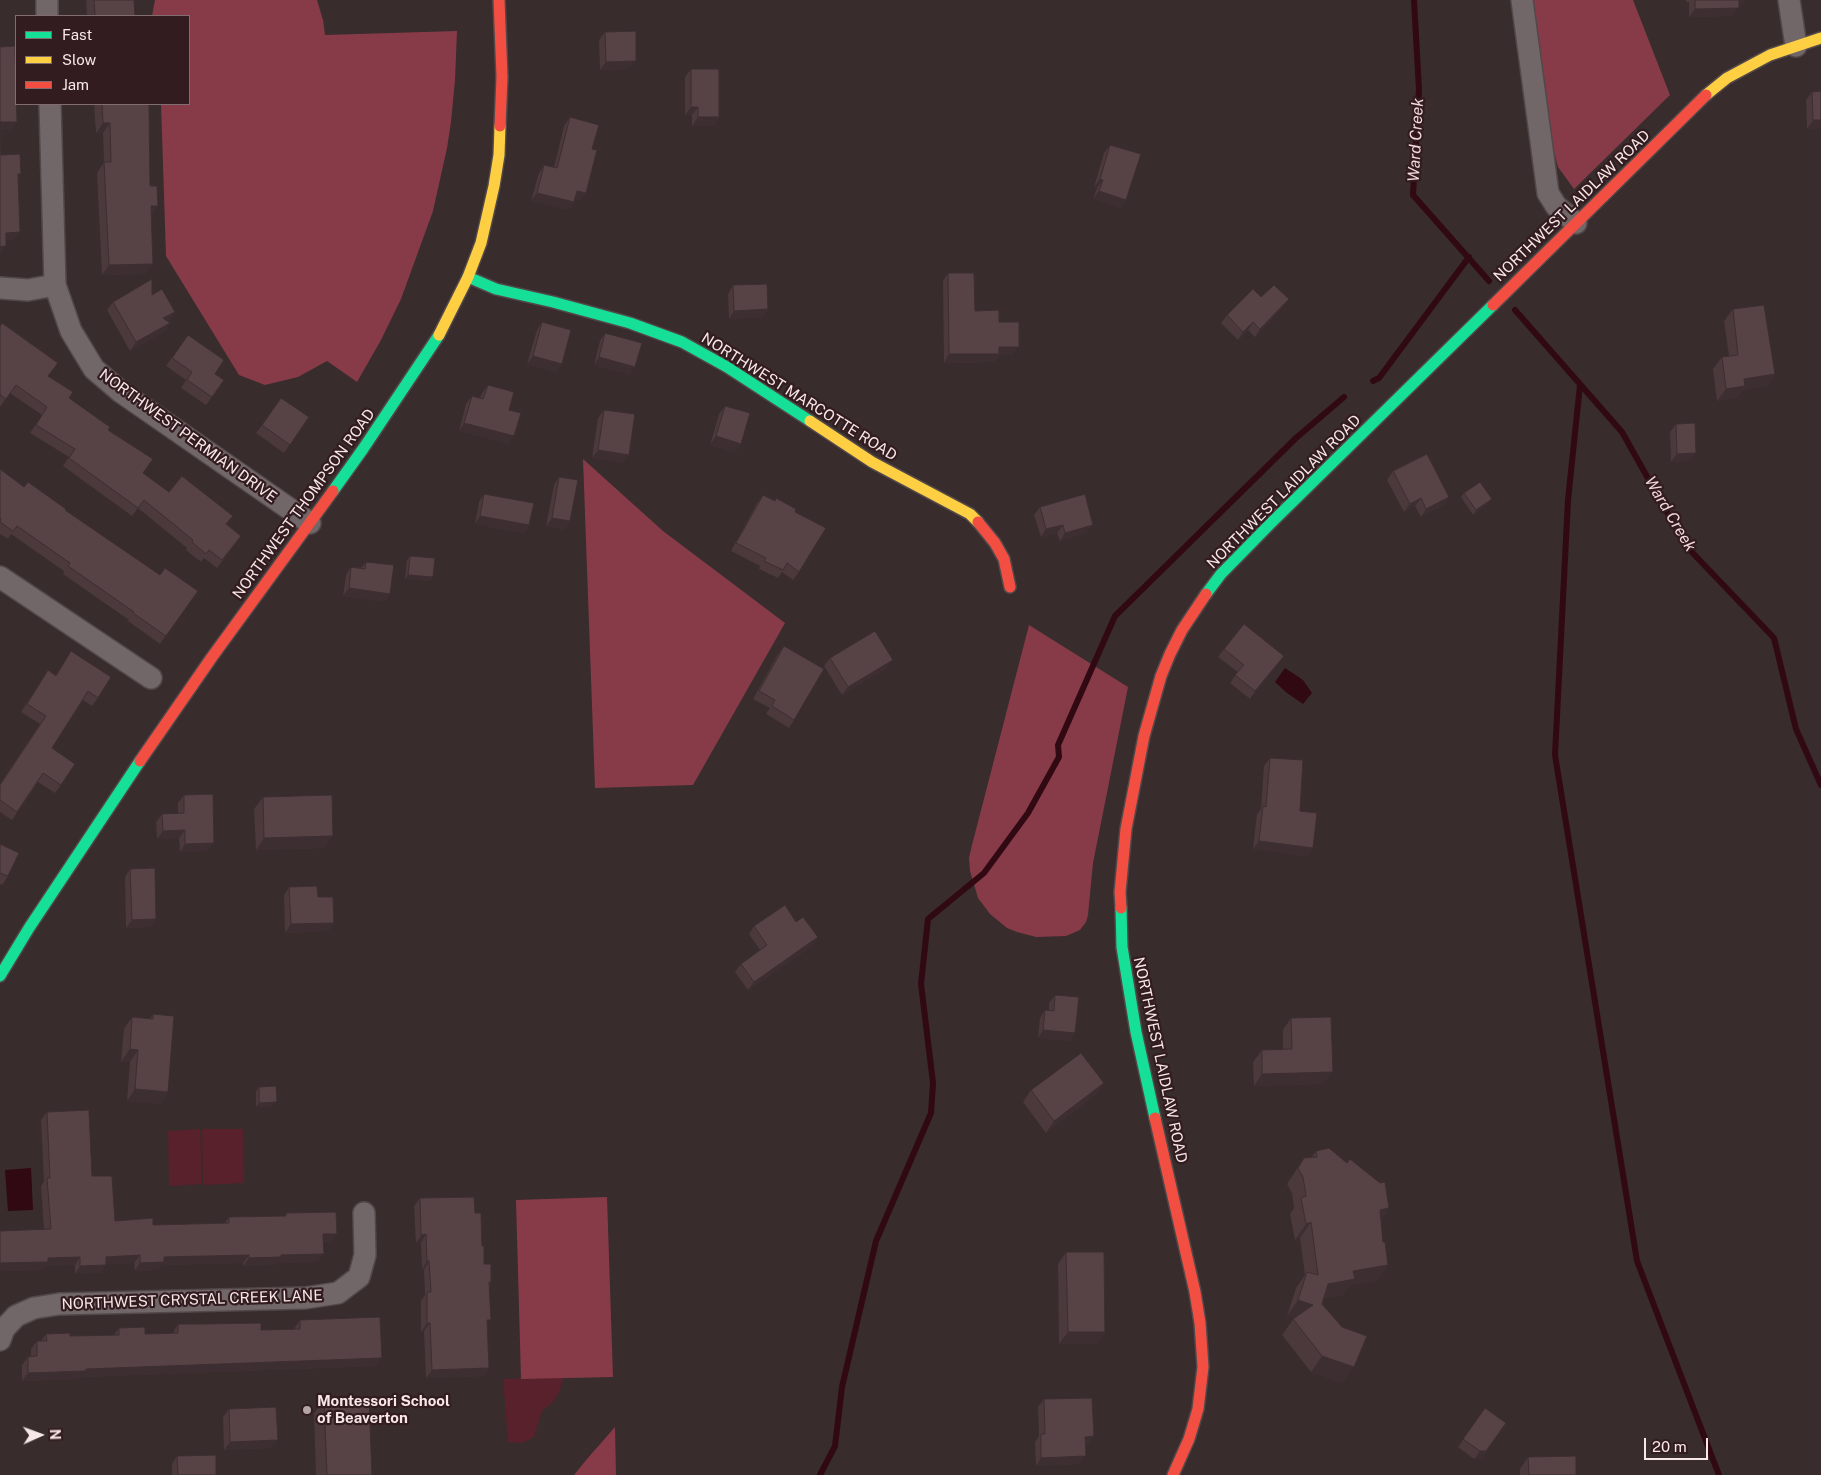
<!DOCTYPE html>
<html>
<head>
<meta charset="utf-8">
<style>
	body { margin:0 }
	#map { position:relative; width:1821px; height:1475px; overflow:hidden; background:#382c2d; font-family:"Public Sans",sans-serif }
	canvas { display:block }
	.legend { position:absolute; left:15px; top:15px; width:175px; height:90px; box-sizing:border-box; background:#331c1f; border:1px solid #816d6f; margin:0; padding:6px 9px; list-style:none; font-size:15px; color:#f7e7e8 }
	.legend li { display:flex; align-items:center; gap:10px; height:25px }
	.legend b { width:25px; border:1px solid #816d6f }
	.north { position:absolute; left:15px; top:1410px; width:50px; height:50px; -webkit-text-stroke:4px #331c1f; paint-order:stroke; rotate:88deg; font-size:14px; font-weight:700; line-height:20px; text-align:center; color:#f7e7e8 }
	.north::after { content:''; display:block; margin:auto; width:18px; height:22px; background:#f7e7e8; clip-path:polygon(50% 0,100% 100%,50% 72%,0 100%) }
	.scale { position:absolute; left:1644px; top:1438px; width:64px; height:22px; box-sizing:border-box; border:2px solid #f7e7e8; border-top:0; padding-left:6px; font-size:15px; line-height:18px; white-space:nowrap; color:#f7e7e8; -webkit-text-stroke:4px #331c1f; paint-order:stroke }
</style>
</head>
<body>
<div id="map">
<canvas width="1821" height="1475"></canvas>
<ul class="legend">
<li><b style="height:6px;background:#16e098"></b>Fast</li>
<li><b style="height:6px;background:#ffcf43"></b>Slow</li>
<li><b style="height:6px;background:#f24e42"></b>Jam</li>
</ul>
<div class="north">N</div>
<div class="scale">20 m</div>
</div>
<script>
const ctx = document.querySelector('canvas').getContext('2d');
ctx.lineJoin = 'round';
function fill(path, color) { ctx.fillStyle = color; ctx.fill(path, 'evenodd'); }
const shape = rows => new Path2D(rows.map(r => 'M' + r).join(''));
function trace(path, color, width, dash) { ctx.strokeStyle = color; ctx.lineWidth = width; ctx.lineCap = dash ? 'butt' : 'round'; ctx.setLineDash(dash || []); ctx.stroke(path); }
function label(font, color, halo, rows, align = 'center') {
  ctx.font = font + ' "Public Sans",sans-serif'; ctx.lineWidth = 4.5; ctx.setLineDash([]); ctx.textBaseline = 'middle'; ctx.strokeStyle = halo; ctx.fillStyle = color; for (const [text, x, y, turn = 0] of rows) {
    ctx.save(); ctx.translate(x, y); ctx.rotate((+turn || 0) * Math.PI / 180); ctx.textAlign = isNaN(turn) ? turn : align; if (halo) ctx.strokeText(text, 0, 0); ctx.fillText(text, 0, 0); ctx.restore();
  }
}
fill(shape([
	[200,1129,202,1184,169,1186,168,1131],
	[202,1129,243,1129,244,1183,203,1185],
	[563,1378,560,1390,554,1401,542,1411,534,1437,523,1443,508,1442,503,1379]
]), '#59212c');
fill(shape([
	[155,0,317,0,323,20,325,35,457,31,455,80,451,122,447,148,433,211,401,299,381,340,357,382,327,361,298,377,265,385,239,375,166,256,161,104,189,104,189,16,152,16],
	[1528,0,1633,0,1670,95,1574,189,1558,167,1554,152],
	[583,459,663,531,785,623,693,785,595,788],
	[1029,625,1128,687,1093,863,1088,915,1086,922,1080,930,1066,936,1036,937,1017,932,1007,928,990,914,978,898,970,871,969,858,972,845],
	[607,1197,613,1377,521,1379,516,1200],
	[615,1427,616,1475,574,1475,587,1459]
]), '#873b49');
fill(shape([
	[1285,668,1303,680,1312,693,1303,704,1287,693,1275,682],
	[31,1168,33,1210,8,1211,5,1170]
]), '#310913');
trace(shape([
	[1414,0,1419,90,1413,195,1489,281],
	[1515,310,1622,432,1686,546,1774,638,1796,729,1821,785],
	[1373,381,1379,378,1469,257],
	[1580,385,1568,500,1555,755,1637,1261,1719,1475],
	[820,1475,835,1446,842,1387,876,1241,931,1113,933,1083,921,984,928,919,984,873,1028,813,1059,757,1058,745,1115,616,1296,438,1344,397]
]), '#310913', 6);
const street = shape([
	[47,0,47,16],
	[1522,0,1548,193,1556,206,1576,223],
	[1789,0,1796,46],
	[50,104,55,285,71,331,94,369,121,392,310,523],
	[0,288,28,290,55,285],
	[0,577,151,678],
	[0,1340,4,1329,16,1316,34,1308,59,1304,305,1298,338,1293,359,1277,365,1255,364,1213]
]);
const fast = shape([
	[468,277,496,289,553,302,630,323,682,342,727,367,810,421],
	[333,491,363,449,439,335],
	[1206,594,1221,574,1271,523,1493,305],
	[1121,908,1122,947,1136,1032,1155,1118],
	[0,976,29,928,140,761]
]);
const slow = shape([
	[1706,95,1727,78,1770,55,1821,38],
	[439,335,468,277,481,243,494,186,499,155,500,126],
	[810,421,872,462,970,514,978,522]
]);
const jam = shape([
	[499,0,502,77,500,126],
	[1493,305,1706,95],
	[978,522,995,543,1004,559,1010,587],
	[140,761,212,657,333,491],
	[1121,908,1120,892,1126,829,1144,736,1161,676,1170,654,1182,630,1206,594],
	[1155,1118,1195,1292,1200,1323,1203,1367,1198,1409,1189,1439,1173,1475]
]);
trace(street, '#524849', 24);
trace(fast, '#524849', 14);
trace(slow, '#524849', 14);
trace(jam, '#524849', 14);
trace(street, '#716768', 21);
trace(fast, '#16e098', 11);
trace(slow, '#ffcf43', 11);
trace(jam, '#f24e42', 11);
fill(shape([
	[86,0,134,0,135,16,87,16],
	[1686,0,1744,0,1742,4,1739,4,1733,16,1689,17,1689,2,1686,2],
	[605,32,630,69,600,70,599,40],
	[691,69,719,117,714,126,692,126,692,115,685,115,685,77],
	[1812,92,1821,128,1807,129,1806,100],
	[94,104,149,104,150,186,158,206,151,215,146,274,102,275,97,173,104,162,103,133,96,133],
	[570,117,586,193,580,201,574,199,574,202,568,210,531,201,539,173,544,165,554,167,564,126],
	[1110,145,1126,200,1120,208,1093,199,1097,188,1094,187,1104,153],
	[948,273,975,311,999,322,1013,355,999,355,994,362,944,363,943,281],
	[733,285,768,309,763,317,729,319,728,294],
	[152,295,175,312,169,320,167,321,170,323,165,331,130,351,107,310,113,302],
	[1261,297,1289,299,1283,307,1255,337,1248,330,1238,340,1221,323,1227,315],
	[1733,309,1775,374,1767,386,1743,390,1737,398,1717,401,1713,369,1722,357,1729,356,1724,321],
	[542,322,562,364,556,372,527,364,537,330],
	[0,326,69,398,108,430,143,473,169,492,227,524,241,536,217,568,204,558,201,562,186,550,187,548,138,508,132,516,63,466,69,457,30,433,42,415,10,393,0,407],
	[605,333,630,375,594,365,600,341],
	[188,335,215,374,224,380,206,405,181,388,186,380,166,366],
	[488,385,509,444,459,431,466,404,472,396,480,398,482,393],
	[725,406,741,444,735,452,710,445,719,414],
	[604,410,629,455,623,463,592,458,598,418],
	[309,417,284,453,256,433,262,425],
	[1676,424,1690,461,1671,462,1670,432],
	[0,469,24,487,65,510,160,575,198,591,160,644,128,621,129,620,63,574,64,571,11,534,8,539,0,534],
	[1393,471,1449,497,1444,505,1421,517,1415,506,1404,512,1387,480],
	[559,477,570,521,564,530,546,526,554,485],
	[1464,493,1489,503,1473,515,1461,497],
	[484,494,529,525,524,533,475,524,479,502],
	[763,495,774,501,776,498,795,512,799,572,793,580,782,572,778,578,759,569,760,566,731,551,757,503],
	[1040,507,1087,533,1060,541,1057,533,1041,537,1034,515],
	[410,556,433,577,430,581,405,579,407,560],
	[366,562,390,594,385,602,343,596,346,575,351,567,361,568],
	[784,646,794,720,789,728,766,714,770,708,753,699,778,654],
	[1224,649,1278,664,1250,699,1230,683,1238,672,1218,657],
	[71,651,98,698,92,706,83,700,52,748,61,785,55,793,38,782,12,820,0,812,0,784,40,724,21,712,48,670,56,675],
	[830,658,887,668,842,695,824,666],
	[1270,758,1300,811,1313,848,1307,856,1253,849,1257,814,1261,809,1264,766],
	[184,795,208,851,180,852,179,838,157,839,156,822,162,814,178,813,178,803],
	[263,797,325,848,256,850,254,809],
	[0,844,8,876,2,885,0,884],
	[130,869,156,919,150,927,126,928,125,877],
	[289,887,318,897,334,923,328,931,285,933,284,895],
	[796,922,818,937,812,946,748,990,735,972,741,964,760,950,749,934,754,926],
	[1055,995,1075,1033,1070,1041,1038,1038,1040,1018,1045,1010,1049,1011,1049,1003],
	[153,1014,168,1092,160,1104,127,1101,130,1062,121,1062,124,1029,132,1017,150,1019],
	[1291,1018,1324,1084,1254,1086,1253,1062,1262,1050,1283,1050,1283,1030],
	[1104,1083,1095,1095,1046,1133,1023,1102,1031,1090],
	[259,1087,274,1106,256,1107,256,1091],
	[47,1112,92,1176,115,1221,153,1225,225,1223,229,1217,285,1216,286,1213,331,1242,323,1242,318,1262,277,1263,275,1265,243,1266,243,1263,162,1265,158,1270,135,1271,134,1263,106,1264,101,1273,75,1274,75,1265,46,1266,43,1270,0,1271,0,1231,44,1229,41,1186,44,1181,41,1120],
	[1316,1151,1389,1208,1381,1220,1383,1242,1388,1265,1377,1281,1350,1285,1343,1295,1323,1298,1322,1304,1343,1383,1311,1372,1282,1335,1294,1318,1287,1316,1296,1288,1305,1275,1300,1238,1295,1240,1290,1214,1294,1208,1292,1193,1287,1184,1304,1158,1311,1158],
	[420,1198,475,1213,484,1264,491,1282,490,1284,487,1325,489,1368,483,1376,426,1378,424,1331,421,1332,421,1301,425,1295,424,1270,422,1269,421,1243,416,1243,414,1206],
	[1066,1252,1097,1344,1059,1344,1058,1264],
	[300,1320,376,1366,82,1377,80,1379,22,1381,22,1365,28,1357,31,1356,31,1349,37,1341,41,1341,46,1334,70,1336,114,1335,119,1328,145,1334,172,1334,178,1324,261,1330,294,1329],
	[324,1399,372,1475,316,1475,314,1414],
	[1044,1399,1094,1436,1088,1444,1085,1445,1080,1464,1036,1466,1035,1442,1039,1436,1038,1407],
	[1485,1408,1506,1423,1481,1459,1474,1459,1458,1447],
	[229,1409,272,1448,224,1450,223,1417],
	[177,1456,216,1475,172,1475,172,1464],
	[1528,1457,1576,1475,1520,1475,1520,1469]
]), '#4b393c');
fill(shape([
	[1736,0,1744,0,1742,4,1733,4],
	[1739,8,1733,16,1689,17,1695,9],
	[636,61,630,69,600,70,606,62],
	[691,107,698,107,692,115,685,115],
	[698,117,719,117,714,126,692,126],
	[1813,120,1821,120,1821,128,1807,129],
	[0,122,17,122,11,130,0,130],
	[103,123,110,123,103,133,96,133],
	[1100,179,1103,180,1097,188,1094,187],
	[577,191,586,193,580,201,571,199],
	[1099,191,1126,200,1120,208,1093,199],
	[537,193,574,202,568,210,531,201],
	[151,206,158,206,150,216],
	[20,232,14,240,0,241,6,233],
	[6,246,1,255,0,255,0,247],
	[153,264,146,274,102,275,109,265],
	[1289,299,1283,307,1255,337,1260,329],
	[768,309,763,317,729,319,734,311],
	[175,312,169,320,158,326,163,318],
	[1253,322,1248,330,1238,340,1243,332],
	[170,323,165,331,130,351,136,342],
	[999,347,1019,347,1013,355,999,355,994,362,944,363,949,354],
	[533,356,562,364,556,372,527,364],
	[599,357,635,367,630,375,594,365],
	[1775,374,1767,386,1743,390,1737,398,1717,401,1726,389,1744,379],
	[464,423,514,436,509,444,459,431],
	[716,436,741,444,735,452,710,445],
	[598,450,629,455,623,463,592,458],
	[1696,453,1690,461,1671,462,1677,454],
	[1449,497,1444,505,1421,517,1426,509],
	[1421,498,1415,506,1404,512,1410,504],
	[1492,499,1489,503,1473,515,1476,510],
	[480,516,529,525,524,533,475,524],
	[552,518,570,521,564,530,546,526],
	[1063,525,1057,533,1041,537,1046,529],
	[1093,525,1087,533,1060,541,1065,533],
	[408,575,433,577,430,581,405,579],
	[349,588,390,594,385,602,343,596],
	[1284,656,1278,664,1250,699,1255,691],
	[893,660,887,668,842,695,848,687],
	[185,830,179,838,157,839,163,831],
	[333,836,325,848,256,850,264,838],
	[1259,841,1313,848,1307,856,1253,849],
	[214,843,208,851,180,852,185,844],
	[156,919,150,927,126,928,132,920],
	[334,923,328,931,285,933,291,924],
	[818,937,812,946,748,990,754,982],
	[1043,1030,1075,1033,1070,1041,1038,1038],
	[130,1049,138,1050,130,1062,121,1062],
	[1333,1072,1324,1084,1254,1086,1262,1074],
	[1104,1083,1095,1095,1046,1133,1054,1121],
	[135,1089,168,1092,160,1104,127,1101],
	[277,1102,274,1106,256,1107,259,1103],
	[1389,1208,1378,1224,1380,1210],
	[1311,1222,1300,1238,1295,1240,1306,1224],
	[323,1234,337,1234,331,1242,317,1242],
	[426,1234,421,1243,416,1243,421,1235],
	[324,1254,318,1262,277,1263,275,1265,243,1266,249,1258,281,1255],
	[140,1255,134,1263,100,1265,106,1257],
	[249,1255,243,1263,162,1265,158,1270,135,1271,140,1263,164,1257],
	[80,1257,75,1265,46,1266,43,1270,0,1271,0,1263,48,1258],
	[427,1261,429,1261,424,1270,422,1269],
	[106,1265,101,1273,75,1274,80,1266],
	[1388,1265,1377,1281,1350,1285,1343,1295,1317,1299,1328,1284,1353,1271],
	[1298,1300,1313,1305,1301,1321,1287,1316],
	[427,1323,430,1323,424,1331,421,1332],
	[1068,1332,1105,1332,1097,1344,1059,1344],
	[1322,1356,1354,1367,1343,1383,1311,1372],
	[382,1358,376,1366,82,1377,80,1379,22,1381,28,1373,86,1369],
	[489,1368,483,1376,426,1378,432,1370],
	[1094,1436,1088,1444,1079,1445,1085,1437],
	[278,1440,272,1448,224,1450,230,1442],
	[1480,1451,1486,1451,1481,1459,1474,1459],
	[1086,1456,1080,1464,1036,1466,1041,1458]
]), '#3d2e31');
const building = shape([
	[94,0,134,0,135,16,95,16,94,0],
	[1695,0,1739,0,1739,8,1695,9,1695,0],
	[636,31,636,61,606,62,605,32,636,31],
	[15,46,17,122,0,122,1,155,20,154,21,174,18,174,20,232,6,233,6,246,0,247,0,47,15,46],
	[691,69,719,69,719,117,698,117,698,107,691,107,691,69],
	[1821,91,1821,120,1813,120,1812,92,1821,91],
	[102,104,149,104,150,186,157,186,158,206,151,206,153,264,109,265,104,162,111,162,110,123,103,123,102,104],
	[570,117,599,125,592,149,597,150,586,193,577,191,574,202,537,193,544,165,557,168,570,117],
	[1110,145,1141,154,1126,200,1099,191,1103,180,1100,179,1110,145],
	[948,273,974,273,975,311,999,310,999,322,1019,322,1019,347,999,347,999,354,949,354,948,273],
	[152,279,152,295,162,289,175,312,163,318,170,323,136,342,113,302,152,279],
	[767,284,768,309,734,311,733,285,767,284],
	[1274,285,1289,299,1260,329,1253,322,1243,332,1227,315,1253,289,1261,297,1274,285],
	[1764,305,1775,374,1744,379,1745,386,1726,389,1722,357,1738,355,1733,309,1764,305],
	[542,322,571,330,562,364,533,356,542,322],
	[2,323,58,363,48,376,73,392,69,398,110,427,108,430,153,459,143,473,169,492,182,476,233,516,226,524,241,536,222,560,209,550,206,554,192,542,193,540,144,500,138,508,69,458,75,449,36,425,47,407,16,385,6,399,0,395,0,326,2,323],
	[605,333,642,343,635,367,599,357,605,333],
	[188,335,224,360,215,374,224,380,212,397,187,380,192,372,172,358,188,335],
	[488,385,514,392,509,410,521,413,514,436,464,423,472,396,483,399,488,385],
	[281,398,309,417,290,445,262,425,281,398],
	[725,406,750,413,741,444,716,436,725,406],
	[604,410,635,414,629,455,598,450,604,410],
	[1695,423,1696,453,1677,454,1676,424,1695,423],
	[1427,454,1449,497,1426,509,1421,498,1410,504,1393,471,1427,454],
	[0,469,24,487,28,482,66,509,65,510,160,575,165,568,198,591,166,636,133,613,134,612,68,566,70,563,17,526,13,531,0,522,1,519,0,518,0,469],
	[559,477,578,480,570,521,552,518,559,477],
	[1480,482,1492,499,1476,510,1464,493,1480,482],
	[484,494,534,503,529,525,480,516,484,494],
	[1085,494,1093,525,1065,533,1063,525,1046,529,1040,507,1085,494],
	[763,495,775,501,776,498,796,509,795,512,826,528,799,572,787,563,783,570,764,561,766,558,736,543,763,495],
	[410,556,435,558,433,577,408,575,410,556],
	[366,562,394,565,390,594,349,588,351,567,365,569,366,562],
	[1244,624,1284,656,1255,691,1235,675,1244,665,1224,649,1244,624],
	[875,631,893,660,848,687,830,658,875,631],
	[784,646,824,669,794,720,772,706,775,700,759,691,784,646],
	[71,651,111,677,98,698,88,691,52,748,75,764,61,785,43,773,17,812,0,800,0,785,46,716,27,704,48,670,56,676,71,651],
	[1270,758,1303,760,1300,811,1317,813,1313,848,1259,841,1263,806,1266,807,1270,758],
	[213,794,214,843,185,844,185,830,163,831,162,814,184,813,184,795,213,794],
	[332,795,333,836,264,838,263,797,332,795],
	[0,844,19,853,8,876,0,873,0,844],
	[155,868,156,919,132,920,130,869,155,868],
	[317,886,318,897,333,897,334,923,291,924,289,887,317,886],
	[785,905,796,922,803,917,818,937,754,982,741,964,767,945,754,926,785,905],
	[1055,995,1079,997,1075,1033,1043,1030,1045,1010,1054,1011,1055,995],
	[153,1014,174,1016,168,1092,135,1089,138,1050,130,1049,132,1017,153,1019,153,1014],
	[1331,1017,1333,1072,1262,1074,1262,1050,1292,1049,1291,1018,1331,1017],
	[1081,1053,1104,1083,1054,1121,1031,1090,1081,1053],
	[276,1086,277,1102,259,1103,259,1087,276,1086],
	[89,1110,92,1176,112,1176,115,1221,153,1218,153,1225,229,1223,229,1217,286,1216,286,1213,336,1212,337,1234,323,1234,324,1254,281,1255,281,1257,249,1258,249,1255,164,1257,164,1262,140,1263,140,1255,106,1257,106,1265,80,1266,80,1257,48,1258,48,1262,0,1263,0,1231,51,1229,47,1178,50,1178,47,1112,89,1110],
	[1329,1148,1347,1163,1350,1159,1380,1183,1385,1182,1389,1208,1380,1210,1383,1242,1385,1242,1388,1265,1353,1271,1355,1279,1328,1284,1322,1304,1342,1327,1367,1336,1354,1367,1322,1356,1293,1319,1313,1305,1298,1300,1307,1272,1318,1275,1311,1222,1306,1224,1301,1198,1306,1196,1303,1177,1298,1168,1304,1158,1317,1157,1316,1151,1329,1148],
	[474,1197,475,1213,481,1213,482,1246,484,1246,484,1264,491,1264,491,1282,489,1282,491,1320,487,1320,489,1368,432,1370,430,1323,427,1323,427,1292,431,1292,429,1261,427,1261,426,1234,421,1235,420,1198,474,1197],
	[1066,1252,1104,1252,1105,1332,1068,1332,1066,1252],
	[380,1317,382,1358,86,1369,86,1371,28,1373,28,1357,37,1356,37,1341,47,1341,46,1334,70,1333,70,1336,119,1335,119,1328,145,1327,145,1334,178,1333,178,1324,203,1324,261,1323,261,1330,300,1329,300,1320,380,1317],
	[369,1398,372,1475,327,1475,324,1399,369,1398],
	[1092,1398,1094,1436,1085,1437,1086,1456,1041,1458,1041,1434,1045,1434,1044,1399,1092,1398],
	[276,1407,278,1440,230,1442,229,1409,276,1407],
	[1485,1408,1506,1423,1486,1451,1480,1451,1463,1439,1485,1408],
	[216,1455,216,1475,178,1475,177,1456,216,1455],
	[1576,1456,1576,1475,1529,1475,1528,1457,1576,1456]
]);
fill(building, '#574246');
trace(building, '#3d2e31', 1);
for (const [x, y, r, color] of [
	[307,1410,5,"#b4a6a7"]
]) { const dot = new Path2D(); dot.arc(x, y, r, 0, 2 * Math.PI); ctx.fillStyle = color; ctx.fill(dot); trace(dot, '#331c1f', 2); }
label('15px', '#f7e7e8', '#331c1f', [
	["NORTHWEST LAIDLAW ROAD",1572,206,-44],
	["NORTHWEST MARCOTTE ROAD",799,397,32],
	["NORTHWEST PERMIAN DRIVE",188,436,36],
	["NORTHWEST LAIDLAW ROAD",1284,492,-45],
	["NORTHWEST THOMPSON ROAD",304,504,-54],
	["NORTHWEST LAIDLAW ROAD",1160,1060,78],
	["NORTHWEST CRYSTAL CREEK LANE",192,1300,-2]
]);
label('bold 15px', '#f7e7e8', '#331c1f', [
	["Montessori School",317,1401],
	["of Beaverton",317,1418]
], 'left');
label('italic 16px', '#f4dadc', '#331c1f', [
	["Ward Creek",1416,140,-87],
	["Ward Creek",1670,514,59]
]);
</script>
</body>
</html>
